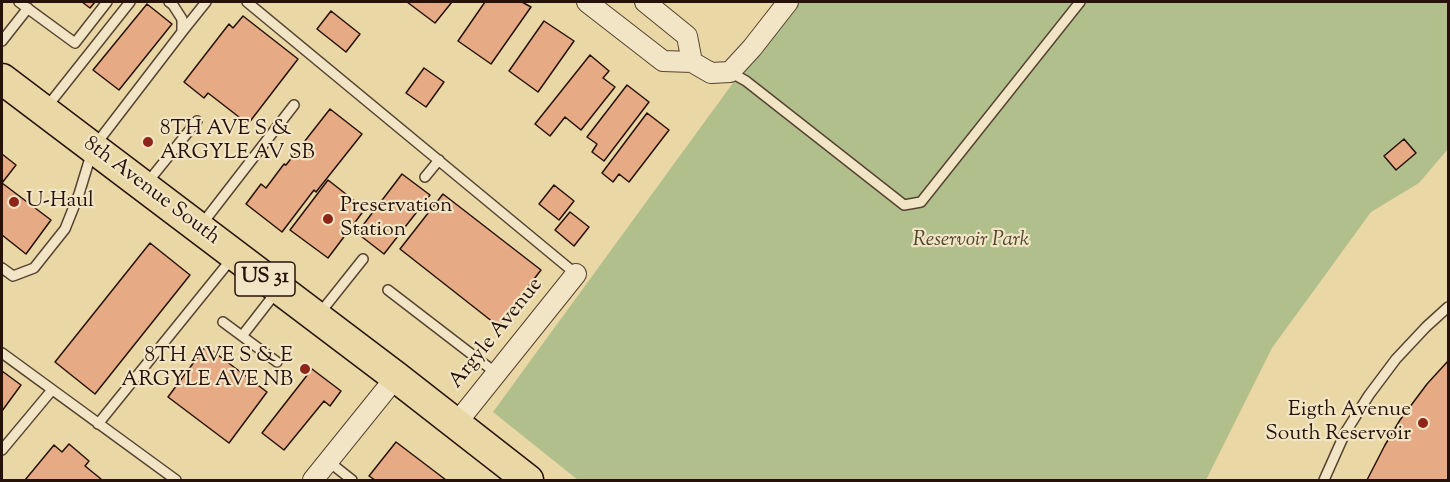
<!DOCTYPE html>
<html>
<head>
<meta charset="utf-8">
<style>
	body { margin:0 }
	#map { position:relative; width:1450px; height:482px; overflow:hidden; background:#ead7a6; font-family:"Sorts Mill Goudy",serif }
	canvas { display:block }
	.frame { position:absolute; inset:0; border:3px solid #26120a; pointer-events:none }
</style>
</head>
<body>
<div id="map">
<canvas width="1450" height="482"></canvas>
<div class="frame"></div>
</div>
<script>
const ctx = document.querySelector('canvas').getContext('2d');
ctx.lineJoin = 'round';
function fill(path, color) { ctx.fillStyle = color; ctx.fill(path, 'evenodd'); }
const shape = rows => new Path2D(rows.map(r => 'M' + r).join(''));
function trace(path, color, width, dash) { ctx.strokeStyle = color; ctx.lineWidth = width; ctx.lineCap = dash ? 'butt' : 'round'; ctx.setLineDash(dash || []); ctx.stroke(path); }
function label(font, color, halo, rows, align = 'center') {
  ctx.font = font + ' "Sorts Mill Goudy",serif'; ctx.lineWidth = 4.5; ctx.setLineDash([]); ctx.textBaseline = 'middle'; ctx.strokeStyle = halo; ctx.fillStyle = color; for (const [text, x, y, turn = 0] of rows) {
    ctx.save(); ctx.translate(x, y); ctx.rotate((+turn || 0) * Math.PI / 180); ctx.textAlign = isNaN(turn) ? turn : align; if (halo) ctx.strokeText(text, 0, 0); ctx.fillText(text, 0, 0); ctx.restore();
  }
}
fill(shape([
	[792,2,1448,2,1448,149,1419,183,1371,212,1272,348,1206,480,578,480,493,412]
]), '#b1bf8c');
const building = shape([
	[82,2,95,2,90,8,82,2],
	[407,2,452,2,435,23,407,2],
	[485,2,522,2,531,7,491,64,458,41,485,2],
	[147,4,172,24,119,90,93,70,147,4],
	[331,11,360,34,346,52,317,29,331,11],
	[243,16,298,59,248,124,208,93,204,98,184,82,229,24,233,28,243,16],
	[544,21,574,41,538,92,509,71,544,21],
	[590,55,609,71,603,78,615,87,581,130,565,117,550,136,535,124,590,55],
	[424,68,444,82,426,107,406,93,424,68],
	[627,85,649,102,604,161,592,152,597,144,587,137,627,85],
	[330,109,362,134,316,192,314,190,282,232,246,204,261,184,266,188,284,164,286,165,330,109],
	[647,113,669,130,629,182,619,174,613,182,602,173,647,113],
	[1404,139,1416,153,1396,170,1384,156,1404,139],
	[2,154,16,165,2,183,51,220,26,254,2,235,2,154],
	[402,174,430,195,384,254,357,233,402,174],
	[328,180,365,209,328,258,290,230,328,180],
	[554,185,574,201,559,220,539,204,554,185],
	[443,194,541,270,498,326,400,249,443,194],
	[570,212,589,227,574,246,555,230,570,212],
	[150,243,190,275,95,394,55,362,150,243],
	[206,346,267,392,229,443,168,397,206,346],
	[1448,361,1448,480,1367,480,1385,445,1400,420,1427,384,1448,361],
	[312,369,341,391,330,406,324,401,284,450,262,433,312,369],
	[2,371,21,385,2,411,2,371],
	[396,442,446,480,375,480,369,476,396,442],
	[69,444,89,461,85,466,101,479,100,480,25,480,54,445,62,452,69,444]
]);
fill(building, '#e6ab84');
trace(building, '#26120a', 1.5);
const lane = shape([
	[19,2,75,43,107,2],
	[247,2,576,274],
	[182,32,206,2],
	[2,41,28,8],
	[730,72,746,81,904,205,921,202,1080,2],
	[46,108,130,2],
	[425,177,439,160],
	[147,183,197,121],
	[202,224,294,105],
	[2,268,13,276,34,268,65,229,79,194,93,148,182,32,182,19,173,5,169,2],
	[388,290,496,373],
	[320,313,363,259],
	[223,322,277,362],
	[242,336,277,291],
	[2,353,176,480],
	[98,424,233,257],
	[2,450,52,390],
	[328,461,352,480],
	[1324,480,1345,433,1369,395,1396,359,1426,327,1448,307]
]);
const street = shape([
	[587,2,663,61,692,62,687,36,645,2],
	[692,62,711,73,730,72,752,48,788,2],
	[455,425,576,274],
	[313,480,396,377]
]);
const primary = shape([
	[2,79,396,377,528,480]
]);
trace(lane, '#574331', 12);
trace(street, '#574331', 22);
trace(primary, '#26120a', 33);
trace(lane, '#f1e5c5', 9);
trace(street, '#f1e5c5', 20);
trace(primary, '#ead7a6', 30);
for (const [x, y, r, color] of [
	[148,142,6,"#8f2418"],
	[14,202,6,"#8f2418"],
	[328,219,6,"#8f2418"],
	[305,369,6,"#8f2418"],
	[1423,423,6,"#8f2418"]
]) { const dot = new Path2D(); dot.arc(x, y, r, 0, 2 * Math.PI); ctx.fillStyle = color; ctx.fill(dot); trace(dot, '#f1e5c5', 2); }
for (const [x, y, w] of [
	[265,279,60]
]) { const box = new Path2D(); box.roundRect(x - w / 2, y - 17, w, 34, 4.5); ctx.fillStyle = '#f1e5c5'; ctx.fill(box); trace(box, '#26120a', 1.5); }
label('bold 20px', '#26120a', null, [
	["US 31",265,279]
]);
label('21px', '#26120a', '#f1e5c5', [
	["8TH AVE S &",160,130],
	["ARGYLE AV SB",160,154],
	["U-Haul",26,202],
	["Preservation",340,207],
	["Station",340,231],
	["8TH AVE S & E",293,357,"right"],
	["ARGYLE AVE NB",293,381,"right"],
	["Eigth Avenue",1411,411,"right"],
	["South Reservoir",1411,435,"right"]
], 'left');
label('21px', '#26120a', '#f1e5c5', [
	["8th Avenue South",151,192,37],
	["Argyle Avenue",497,334,-51]
]);
label('italic 21px', '#504631', '#f1e5c5', [
	["Reservoir Park",971,241]
]);
</script>
</body>
</html>
